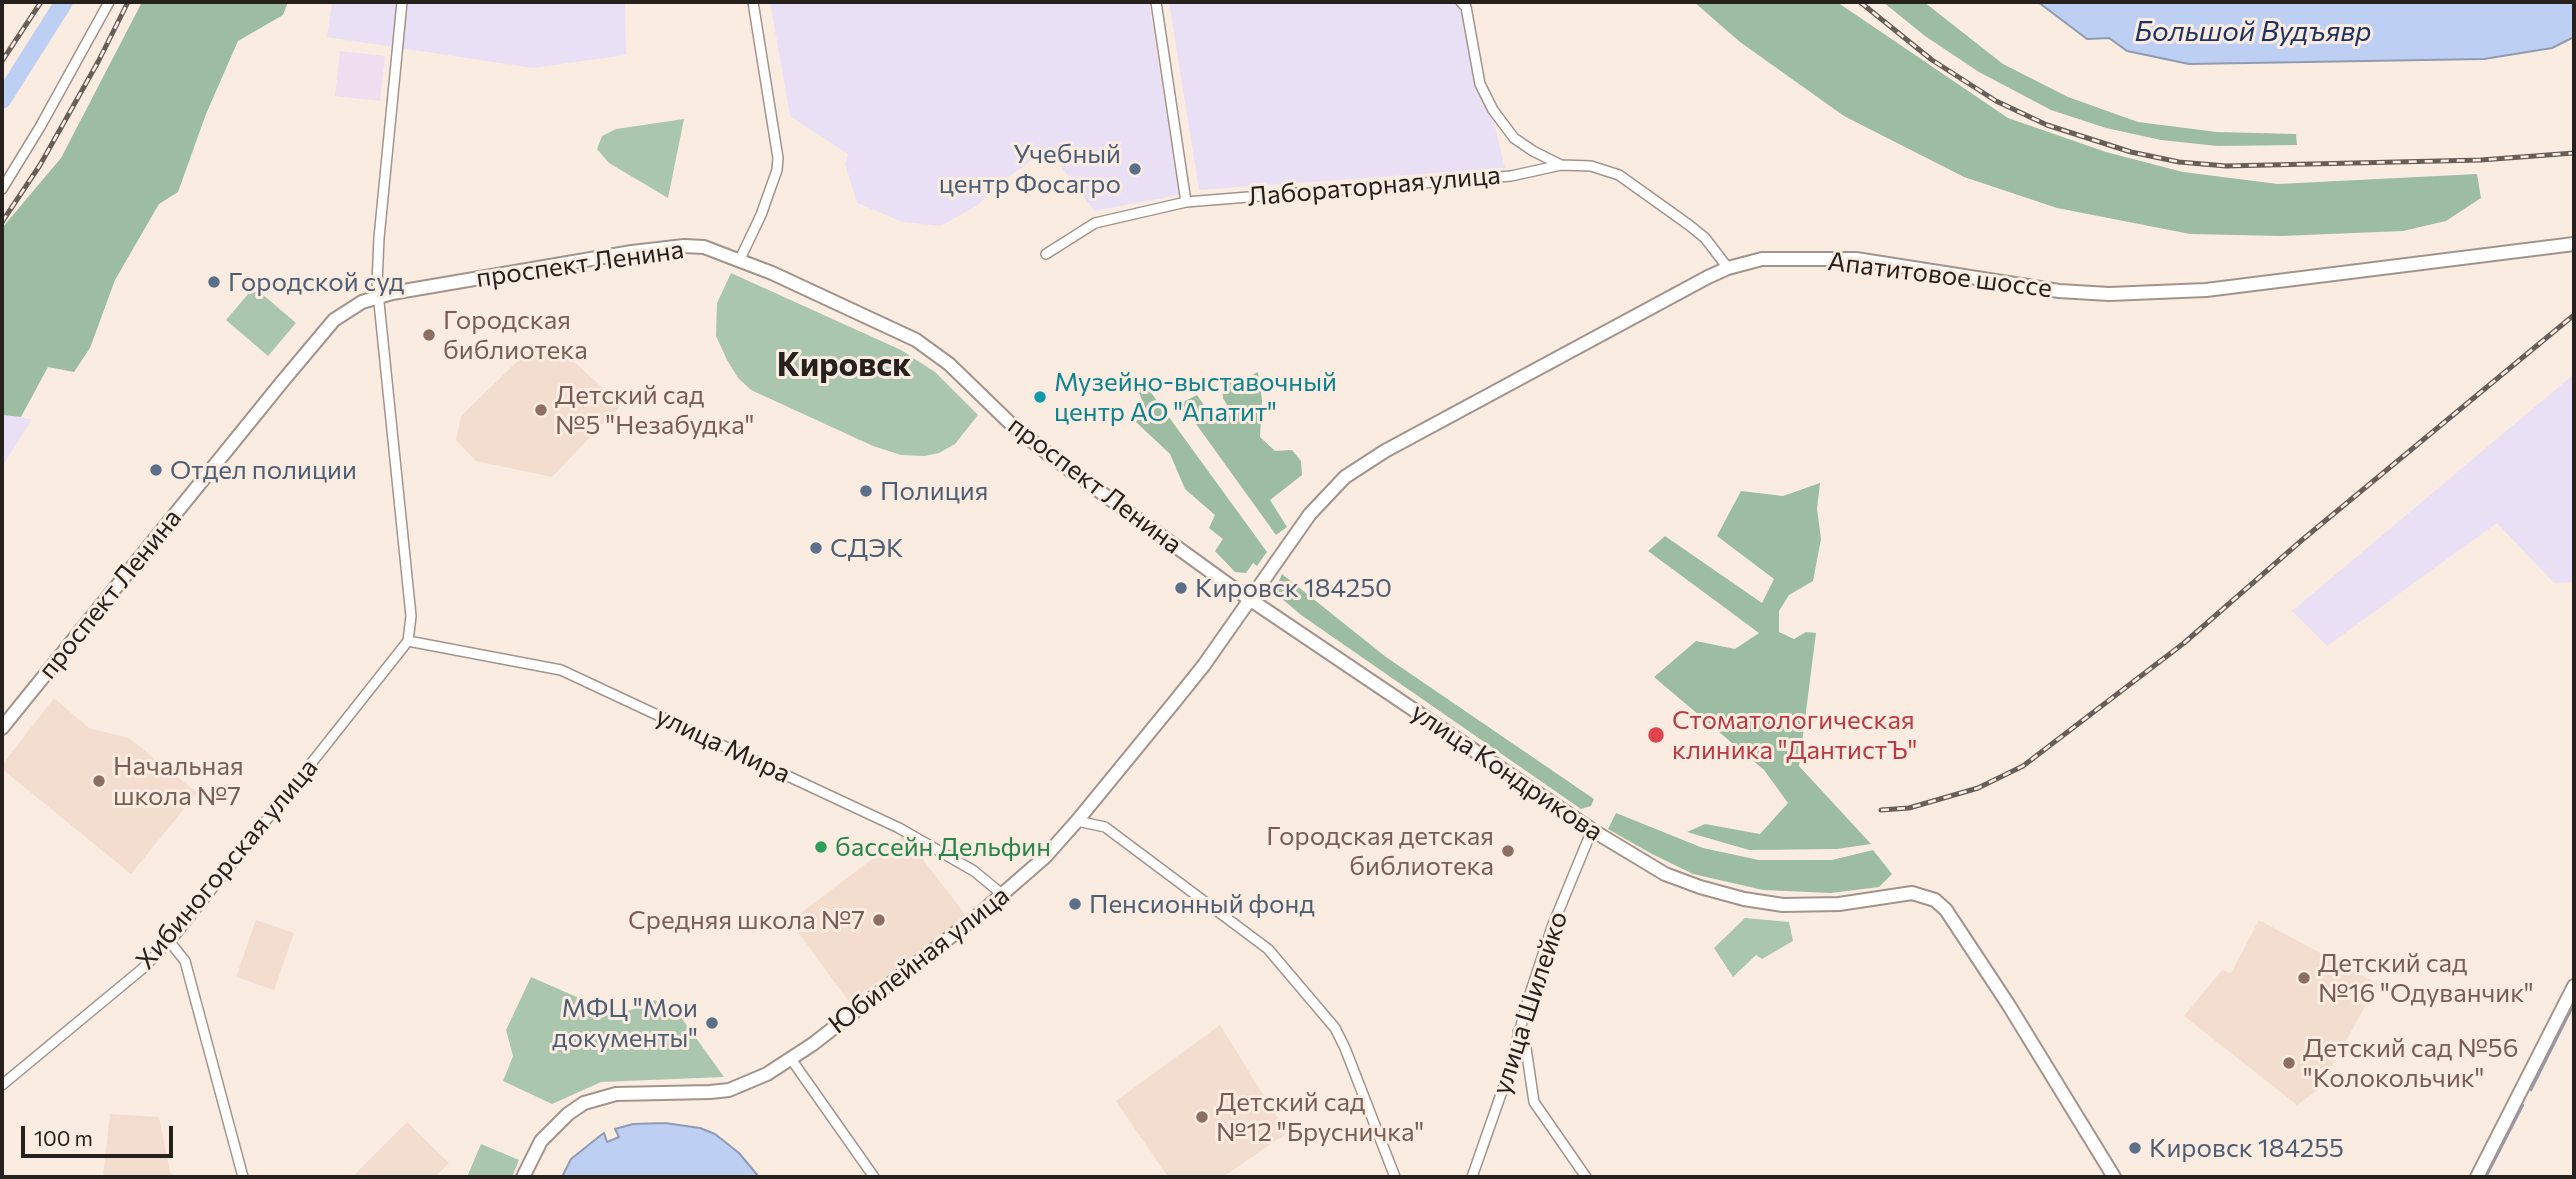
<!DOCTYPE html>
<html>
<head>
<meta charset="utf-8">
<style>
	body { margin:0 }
	#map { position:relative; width:2576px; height:1179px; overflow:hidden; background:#fbece2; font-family:Commissioner,sans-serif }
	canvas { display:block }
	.frame { position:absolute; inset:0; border:4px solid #26211d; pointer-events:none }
	.scale { position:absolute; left:21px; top:1126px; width:152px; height:32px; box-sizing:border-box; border:4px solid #26211d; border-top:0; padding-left:9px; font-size:21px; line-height:24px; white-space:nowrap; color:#26211d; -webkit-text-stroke:5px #fbece2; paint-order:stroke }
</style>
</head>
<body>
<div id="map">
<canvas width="2576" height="1179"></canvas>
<div class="frame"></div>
<div class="scale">100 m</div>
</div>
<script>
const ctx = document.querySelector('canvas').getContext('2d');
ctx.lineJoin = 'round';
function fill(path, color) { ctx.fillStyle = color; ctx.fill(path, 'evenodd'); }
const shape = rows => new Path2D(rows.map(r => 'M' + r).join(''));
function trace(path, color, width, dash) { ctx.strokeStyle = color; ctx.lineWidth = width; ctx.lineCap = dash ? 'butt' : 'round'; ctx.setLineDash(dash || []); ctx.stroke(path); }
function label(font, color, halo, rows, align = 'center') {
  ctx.font = font + ' Commissioner,sans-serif'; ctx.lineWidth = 6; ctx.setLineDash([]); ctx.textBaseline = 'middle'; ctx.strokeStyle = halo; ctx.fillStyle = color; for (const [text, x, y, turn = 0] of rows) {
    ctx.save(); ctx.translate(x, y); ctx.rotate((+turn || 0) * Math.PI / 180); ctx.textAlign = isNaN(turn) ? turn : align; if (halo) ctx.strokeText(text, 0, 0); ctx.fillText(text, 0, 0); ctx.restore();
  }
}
fill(shape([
	[340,51,385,56,380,101,335,96]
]), '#f0def0');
fill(shape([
	[332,2,625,2,626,55,533,68,327,37],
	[770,2,1149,2,1179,195,1094,211,1048,149,1000,183,978,205,941,226,903,222,857,203,845,164,848,154,790,116],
	[1169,2,1465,2,1505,168,1199,190],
	[2574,374,2574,582,2554,583,2497,523,2327,646,2292,611],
	[2,415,32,419,2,467]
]), '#eae0f5');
fill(shape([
	[530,349,567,355,621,405,552,477,476,461,456,440,461,416],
	[54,698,89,728,129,738,197,793,131,874,2,769,2,765],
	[904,835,968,918,849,1002,790,921],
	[256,920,294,933,274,990,236,977],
	[2259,920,2378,984,2318,1090,2297,1105,2184,1016,2222,970,2231,973],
	[1220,1025,1287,1133,1223,1177,1168,1177,1116,1101],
	[110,1114,159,1117,171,1177,103,1177],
	[407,1122,449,1163,435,1177,352,1177]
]), '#f3ddcf');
fill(shape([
	[684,119,668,198,609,163,597,149,602,136,616,129],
	[731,273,901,350,935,372,978,415,955,444,939,453,925,456,901,455,873,446,751,390,738,378,727,360,716,336,717,303],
	[254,287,296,323,268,356,226,320],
	[1745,918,1789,922,1793,941,1762,959,1756,955,1733,977,1714,948],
	[531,977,618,1015,655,1000,678,1013,724,1077,601,1082,552,1104,503,1081,513,1056,506,1030],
	[481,1144,519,1160,512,1177,467,1177]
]), '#aac6ae');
fill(shape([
	[142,2,288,2,283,15,238,41,206,114,178,192,159,204,115,280,90,348,74,372,48,367,21,417,2,415,2,228,61,158],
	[1694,2,1837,2,2008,118,2106,152,2183,172,2278,184,2477,174,2481,198,2446,221,2403,231,2282,236,2190,234,2057,208,1964,177,1844,116,1740,42],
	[1883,2,1924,2,2003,64,2068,97,2138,122,2217,132,2296,134,2297,145,2218,146,2161,140,2106,128,2051,110,1979,72,1925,36],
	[1258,372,1262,400,1260,437,1275,451,1292,450,1301,461,1302,475,1270,500,1287,527,1276,535,1181,403,1197,395,1216,423,1232,414,1223,398,1222,384,1237,377,1240,381],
	[1139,380,1147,387,1267,552,1257,566,1253,563,1246,573,1235,572,1215,551,1223,539,1209,528,1215,515,1185,489,1170,454,1136,422,1144,405,1138,390],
	[1820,483,1817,509,1821,539,1813,581,1789,595,1779,611,1779,632,1794,639,1806,632,1816,633,1799,766,1871,844,1837,849,1749,850,1687,832,1705,824,1760,834,1788,803,1764,770,1654,677,1696,641,1735,649,1759,633,1648,551,1665,536,1762,603,1774,579,1717,536,1741,491,1783,496],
	[1282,574,1386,657,1594,799,1591,806,1581,809,1301,615,1274,592],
	[1616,813,1703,848,1759,860,1832,860,1873,850,1892,874,1879,887,1831,893,1763,890,1693,874,1652,854,1608,829]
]), '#9cbda1');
const water = shape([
	[2038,2,2574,2,2574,37,2552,48,2484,59,2189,64,2127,51,2109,38,2087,39,2038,2],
	[665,1123,700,1128,715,1134,739,1153,759,1177,562,1177,571,1159,601,1135,604,1133,607,1142,619,1137,615,1129,633,1124,665,1123]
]);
fill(water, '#bdcff2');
trace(water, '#909bb2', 2);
trace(shape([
	[2531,1090,2574,1004],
	[2486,1177,2523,1105]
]), '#909bb2', 2.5);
trace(shape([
	[2,100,64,2]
]), '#bdcff2', 18);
const street = shape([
	[1156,2,1186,202],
	[1461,2,1466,7,1480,84,1493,110,1514,138,1533,151,1561,165],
	[2,189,40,127,109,2],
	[1046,254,1095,223,1186,202,1511,176,1561,165,1591,166,1619,175,1689,225,1705,238,1728,268],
	[740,259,761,215,777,170,778,158,753,2],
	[408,641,561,670,899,828,974,871,1003,895],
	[1077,821,1105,827,1268,949,1335,1028,1345,1048,1395,1177],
	[169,941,185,961,243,1177],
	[1518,1032,1526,1048,1534,1102,1586,1177],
	[791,1059,874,1177],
	[2,1085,142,969,177,933,408,641,411,616,377,283,379,238,402,2],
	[1472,1177,1507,1077,1528,1000,1552,927,1592,830]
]);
const secondary = shape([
	[2,728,282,382,334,320,362,302,392,293,632,252,684,246,704,247,772,273,916,340,949,364,1012,425,1052,457,1236,590,1592,830,1665,874,1700,887,1744,899,1783,905,1839,904,1912,893,1935,900,1946,910,2008,1004,2114,1177],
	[523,1177,541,1141,568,1114,584,1103,616,1094,710,1092,729,1090,767,1074,813,1044,976,917,1045,857,1077,821,1176,700,1204,665,1310,514,1345,477,1385,451,1708,277,1728,268,1762,259,1856,259,2059,291,2109,294,2206,290,2574,244],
	[2477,1177,2574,986]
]);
trace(street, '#a2948b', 12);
trace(secondary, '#a2948b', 16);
trace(street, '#fff', 9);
trace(secondary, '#fff', 12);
const rail = shape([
	[1860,2,1932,60,1996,101,2047,125,2131,152,2179,162,2226,166,2481,160,2574,153],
	[2,61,41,2],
	[2,222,40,165,98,62,128,2],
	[1881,810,1909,808,1978,788,2023,766,2184,643,2302,540,2574,315]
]);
trace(rail, '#665e58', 5);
trace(rail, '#fbece2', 2.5, [8]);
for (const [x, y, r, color] of [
	[1135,169,7,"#5c6f8a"],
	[214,282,7,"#5c6f8a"],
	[429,335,7,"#8d6e63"],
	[1040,397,7,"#0f9aa8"],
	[541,410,7,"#8d6e63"],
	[156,470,7,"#5c6f8a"],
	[866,491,7,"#5c6f8a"],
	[816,548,7,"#5c6f8a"],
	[1181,588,7,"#5c6f8a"],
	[1656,735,9,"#e0444e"],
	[99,781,7,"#8d6e63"],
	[821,847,7,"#2e9e5b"],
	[1508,851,7,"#8d6e63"],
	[1075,904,7,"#5c6f8a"],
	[879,920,7,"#8d6e63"],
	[2304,978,7,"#8d6e63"],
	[712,1023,7,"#5c6f8a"],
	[2289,1063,7,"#8d6e63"],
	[1202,1117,7,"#8d6e63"],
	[2135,1148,7,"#5c6f8a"]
]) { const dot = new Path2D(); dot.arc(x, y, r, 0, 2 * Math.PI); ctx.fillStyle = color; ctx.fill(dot); trace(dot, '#fbece2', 2.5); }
label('26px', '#4e5e75', '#fbece2', [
	["Учебный",1121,154,"right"],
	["центр Фосагро",1121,184,"right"],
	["Городской суд",228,282],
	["Отдел полиции",170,470],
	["Полиция",880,491],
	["СДЭК",830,548],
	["Кировск 184250",1195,588],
	["Пенсионный фонд",1089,904],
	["МФЦ \"Мои",698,1008,"right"],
	["документы\"",698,1038,"right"],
	["Кировск 184255",2149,1148]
], 'left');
label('26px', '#26211d', '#fbece2', [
	["Лабораторная улица",1374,186,-5],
	["проспект Ленина",580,264,-8],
	["Апатитовое шоссе",1940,275,7],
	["проспект Ленина",1095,485,37],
	["проспект Ленина",110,594,-51],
	["улица Мира",723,745,25],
	["улица Кондрикова",1507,772,34],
	["Хибиногорская улица",227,864,-50],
	["Юбилейная улица",919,960,-38],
	["улица Шилейко",1530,1003,-72]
]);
label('26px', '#785e54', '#fbece2', [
	["Городская",443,320],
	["библиотека",443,350],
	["Детский сад",555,395],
	["№5 \"Незабудка\"",555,425],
	["Начальная",113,766],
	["школа №7",113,796],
	["Городская детская",1494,836,"right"],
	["библиотека",1494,866,"right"],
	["Средняя школа №7",865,920,"right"],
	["Детский сад",2318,963],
	["№16 \"Одуванчик\"",2318,993],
	["Детский сад №56",2303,1048],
	["\"Колокольчик\"",2303,1078],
	["Детский сад",1216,1102],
	["№12 \"Брусничка\"",1216,1132]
], 'left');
label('26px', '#0d838f', '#fbece2', [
	["Музейно-выставочный",1054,382],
	["центр АО \"Апатит\"",1054,412]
], 'left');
label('26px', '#be3a42', '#fbece2', [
	["Стоматологическая",1672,720],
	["клиника \"ДантистЪ\"",1672,750]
], 'left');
label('26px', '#27864d', '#fbece2', [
	["бассейн Дельфин",835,847]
], 'left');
label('italic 28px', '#1e3360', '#fbece2', [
	["Большой Вудъявр",2253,32]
]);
label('bold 33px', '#26211d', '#fbece2', [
	["Кировск",844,365]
]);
</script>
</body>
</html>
